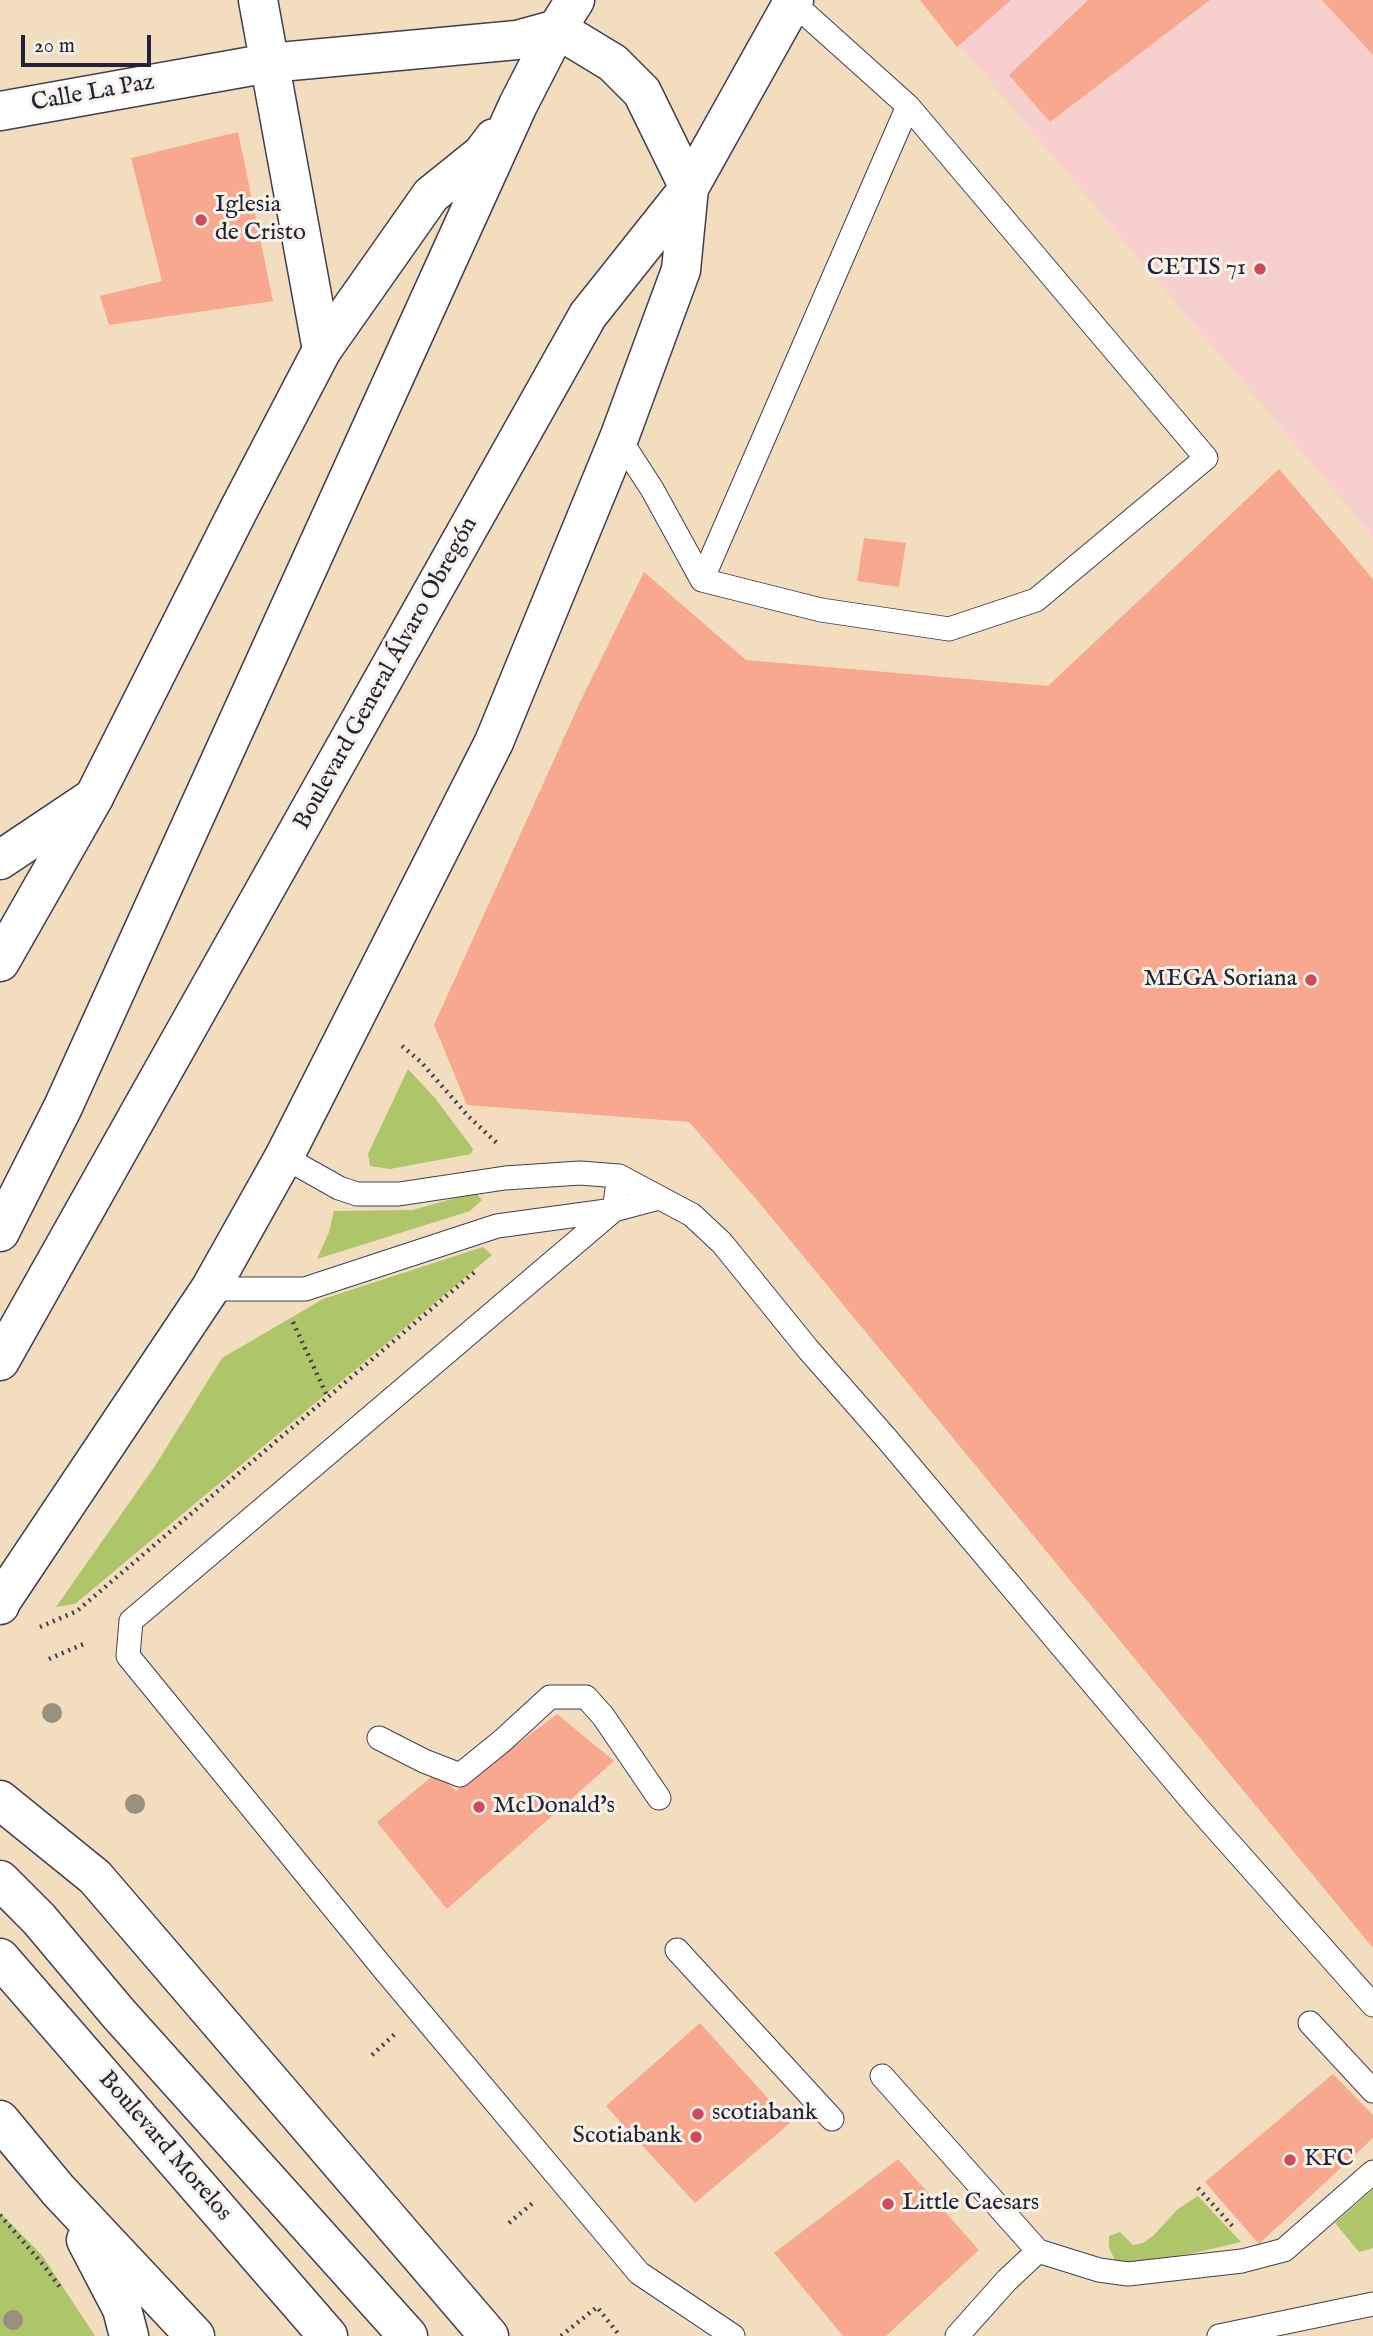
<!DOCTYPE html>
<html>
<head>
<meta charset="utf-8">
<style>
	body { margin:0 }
	#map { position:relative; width:1373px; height:2336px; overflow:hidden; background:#f3ddbf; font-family:"IM FELL English",serif }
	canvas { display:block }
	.scale { position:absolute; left:21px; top:35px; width:130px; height:32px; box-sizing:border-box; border:4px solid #22223b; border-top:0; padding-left:9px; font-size:21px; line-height:24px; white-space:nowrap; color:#22223b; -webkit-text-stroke:5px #f7f3e8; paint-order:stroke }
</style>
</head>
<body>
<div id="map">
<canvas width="1373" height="2336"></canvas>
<div class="scale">20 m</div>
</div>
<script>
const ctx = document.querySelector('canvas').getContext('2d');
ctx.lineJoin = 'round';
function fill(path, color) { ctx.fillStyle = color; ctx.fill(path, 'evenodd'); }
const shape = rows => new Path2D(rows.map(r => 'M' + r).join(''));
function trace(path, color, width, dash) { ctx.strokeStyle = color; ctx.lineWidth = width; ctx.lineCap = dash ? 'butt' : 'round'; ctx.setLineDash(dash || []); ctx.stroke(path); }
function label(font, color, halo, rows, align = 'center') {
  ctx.font = font + ' "IM FELL English",serif'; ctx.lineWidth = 6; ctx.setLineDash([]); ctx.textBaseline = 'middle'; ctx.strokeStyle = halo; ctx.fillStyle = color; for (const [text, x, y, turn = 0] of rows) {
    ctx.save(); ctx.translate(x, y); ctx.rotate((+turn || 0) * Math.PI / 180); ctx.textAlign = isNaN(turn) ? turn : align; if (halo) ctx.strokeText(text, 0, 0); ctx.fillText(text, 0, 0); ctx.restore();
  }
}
fill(shape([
	[921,0,1373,0,1373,537]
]), '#f7d0ce');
fill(shape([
	[408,1069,435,1098,473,1149,471,1154,390,1169,370,1166,368,1154],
	[477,1194,482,1200,470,1211,317,1259,329,1232,334,1211,412,1210,459,1197],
	[483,1247,492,1255,75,1604,56,1607,155,1466,222,1358,323,1299],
	[1373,2189,1373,2248,1359,2252,1335,2223],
	[1198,2196,1241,2242,1194,2253,1135,2263,1117,2264,1109,2248,1109,2236,1120,2232,1133,2245,1143,2243,1154,2235,1178,2209],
	[0,2213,42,2255,95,2336,0,2336]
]), '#aec56a');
fill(shape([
	[920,0,1011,0,957,47],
	[1088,0,1210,0,1050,122,1009,75],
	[1322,0,1373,0,1373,55],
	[238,132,273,301,109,325,100,296,162,281,131,158],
	[1279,469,1373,579,1373,1948,757,1200,689,1122,467,1105,434,1025,581,700,644,572,746,660,1048,686],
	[864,538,906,543,899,587,857,581],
	[557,1714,614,1761,447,1909,377,1822,437,1772,456,1791],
	[700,2023,790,2123,695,2203,606,2106],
	[1333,2074,1373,2115,1373,2138,1259,2244,1205,2182],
	[898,2159,979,2250,886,2336,843,2336,774,2253]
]), '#f7a88e');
const service = shape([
	[619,438,652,489,702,580,821,610,949,629,1036,600,1206,458,908,106,790,0],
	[702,580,908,106],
	[284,1157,339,1188,357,1194,399,1194,505,1178,580,1173,619,1176,692,1215,722,1243,807,1348,887,1439,1197,1807,1373,2005],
	[619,1176,614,1210,131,1621,128,1656,387,1973,639,2273,733,2336],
	[210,1289,305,1289,497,1226,614,1210,659,1198],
	[379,1738,424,1761,460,1775,502,1741,550,1697,586,1697,603,1716,659,1798],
	[677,1950,832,2119],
	[1310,2023,1373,2091],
	[882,2076,1038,2251,1099,2270,1128,2274,1242,2261,1284,2250,1373,2172],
	[957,2336,1007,2280,1038,2251],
	[1219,2336,1373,2304]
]);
const minor = shape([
	[258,0,322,350],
	[0,111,269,63,517,40,557,29]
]);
const secondary = shape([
	[0,962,94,797,238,511,322,350,431,195,482,154,494,138],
	[0,1232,63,1107,518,105,557,29,575,0],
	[0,1361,588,315,689,188,794,0],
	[0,1603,210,1289,284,1157,494,742,619,438,681,270,689,188,642,92,613,63,557,29]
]);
const primary = shape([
	[0,860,94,797],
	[0,1605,0,1603],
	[0,1800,95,1877,489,2336],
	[0,1880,39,1919,118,2013,408,2336],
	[0,1958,328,2336],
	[0,2120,58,2190,195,2336],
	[86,2240,122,2309,129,2336]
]);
trace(service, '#413e4f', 25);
trace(minor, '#413e4f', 41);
trace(secondary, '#413e4f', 41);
trace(primary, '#413e4f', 41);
trace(shape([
	[402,1046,421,1062,468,1116,499,1145],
	[293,1322,328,1398],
	[40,1627,77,1611,477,1270],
	[49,1659,86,1643],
	[372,2055,395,2034],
	[1198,2188,1235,2229],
	[0,2215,45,2267,62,2290],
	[509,2223,535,2201],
	[561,2336,597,2307,620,2336]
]), '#413e4f', 4.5, [2, 5]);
trace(service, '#fff', 23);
trace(minor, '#fff', 38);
trace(secondary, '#fff', 38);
trace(primary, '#fff', 38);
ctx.fillStyle = '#97917e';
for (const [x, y] of [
	[52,1713],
	[135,1804],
	[13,2320]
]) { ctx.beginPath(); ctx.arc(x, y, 10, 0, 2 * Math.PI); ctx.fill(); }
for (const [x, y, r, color] of [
	[201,220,7,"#d1495b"],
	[1260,269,7,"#d1495b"],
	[1311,980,7,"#d1495b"],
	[479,1807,7,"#d1495b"],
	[698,2114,7,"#d1495b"],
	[696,2137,7,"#d1495b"],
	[1290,2160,7,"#d1495b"],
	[888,2204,7,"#d1495b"]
]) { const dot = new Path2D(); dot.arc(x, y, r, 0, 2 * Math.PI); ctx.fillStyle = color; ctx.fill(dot); trace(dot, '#f7f3e8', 2.5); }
label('24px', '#22223b', '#f7f3e8', [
	["Calle La Paz",93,94,-10],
	["Boulevard General Álvaro Obregón",387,674,-61],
	["Boulevard Morelos",164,2147,49]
]);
label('24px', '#22223b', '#f7f3e8', [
	["Iglesia",215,206],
	["de Cristo",215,234],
	["CETIS 71",1246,269,"right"],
	["MEGA Soriana",1297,980,"right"],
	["McDonald's",493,1807],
	["scotiabank",712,2114],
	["Scotiabank",682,2137,"right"],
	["KFC",1304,2160],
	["Little Caesars",902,2204]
], 'left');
</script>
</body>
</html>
